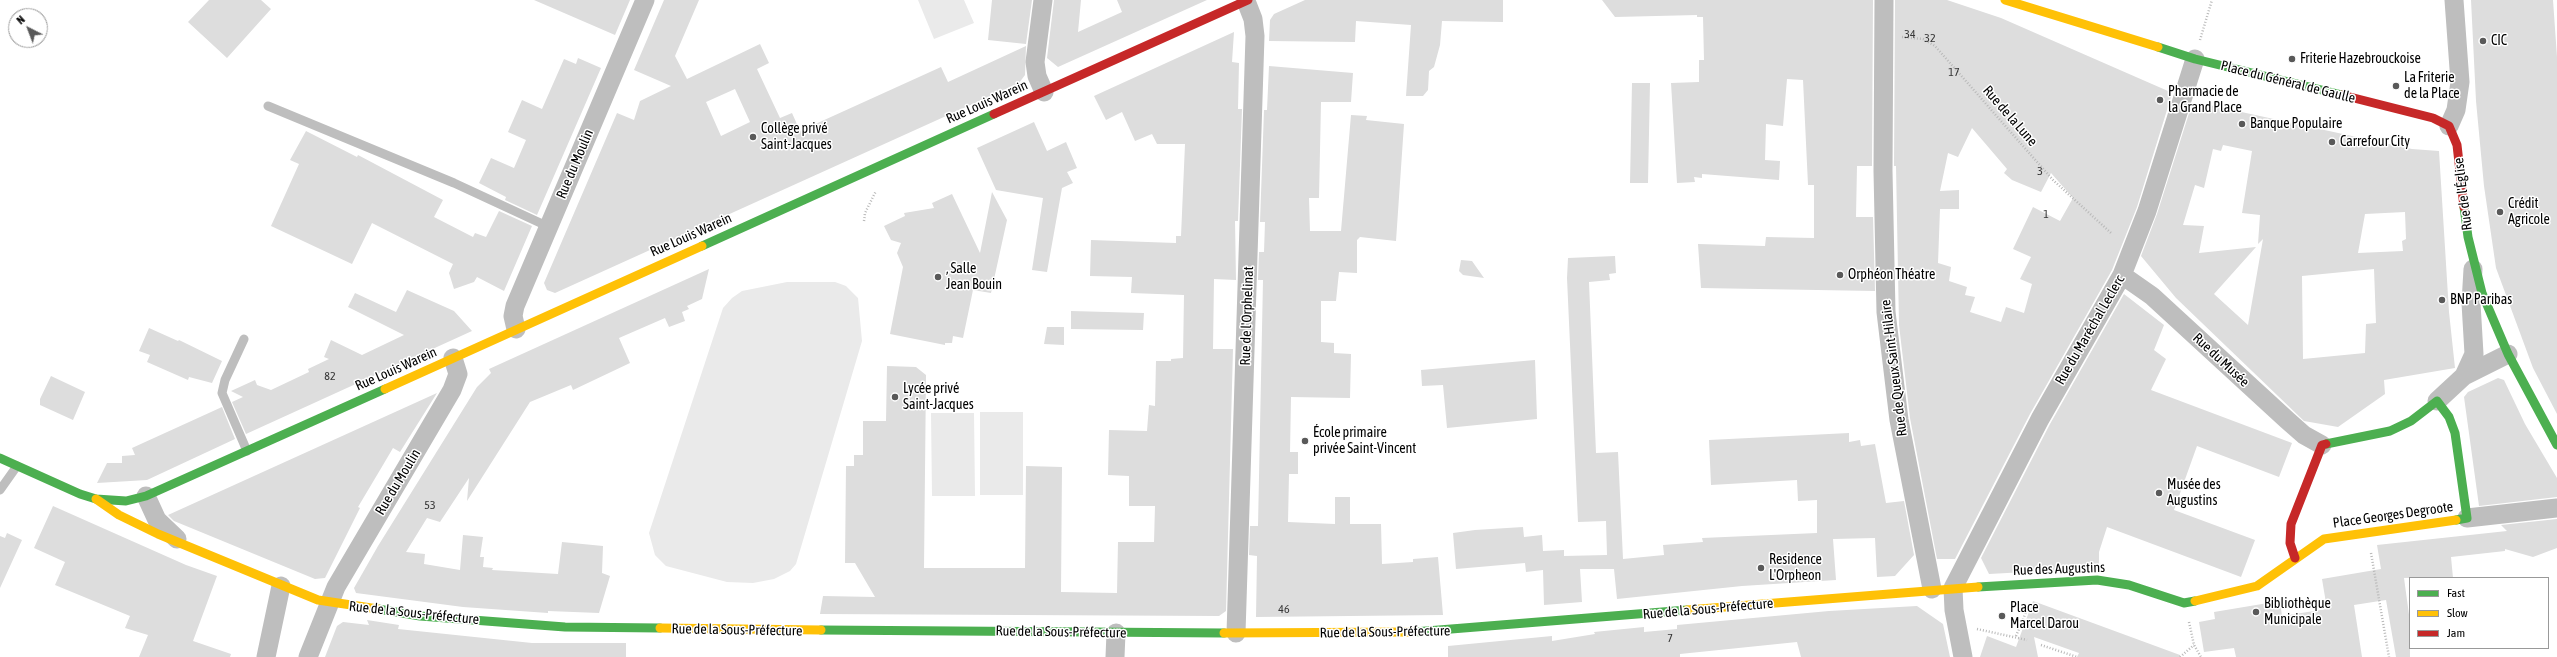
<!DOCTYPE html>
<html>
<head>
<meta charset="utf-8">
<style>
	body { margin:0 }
	#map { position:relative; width:2557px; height:657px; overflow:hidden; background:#fff; font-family:"Asap Condensed",sans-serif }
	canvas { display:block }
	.legend { position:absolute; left:2409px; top:577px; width:140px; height:72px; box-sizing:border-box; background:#fff; border:1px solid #999; margin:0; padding:5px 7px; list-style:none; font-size:12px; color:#000 }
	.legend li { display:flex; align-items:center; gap:8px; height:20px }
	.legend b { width:20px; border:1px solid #999 }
	.north { position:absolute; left:8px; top:8px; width:40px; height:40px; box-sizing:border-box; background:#fff; border:1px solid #999; border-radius:50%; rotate:318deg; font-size:11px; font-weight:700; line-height:16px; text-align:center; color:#000 }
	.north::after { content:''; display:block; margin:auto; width:14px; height:18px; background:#595959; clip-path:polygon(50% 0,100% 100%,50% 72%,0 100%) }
</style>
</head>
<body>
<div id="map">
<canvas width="2557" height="657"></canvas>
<ul class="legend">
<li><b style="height:5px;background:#4caf50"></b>Fast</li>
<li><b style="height:5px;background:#ffc107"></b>Slow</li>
<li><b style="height:5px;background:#c62828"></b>Jam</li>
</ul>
<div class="north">N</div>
</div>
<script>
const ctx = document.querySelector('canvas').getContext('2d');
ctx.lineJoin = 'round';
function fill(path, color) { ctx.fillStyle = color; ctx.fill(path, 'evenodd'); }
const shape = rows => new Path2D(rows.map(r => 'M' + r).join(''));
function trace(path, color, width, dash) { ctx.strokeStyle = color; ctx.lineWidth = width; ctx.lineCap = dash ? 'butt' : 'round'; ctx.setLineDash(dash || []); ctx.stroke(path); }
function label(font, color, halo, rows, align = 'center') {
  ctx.font = font + ' "Asap Condensed",sans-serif'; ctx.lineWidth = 3; ctx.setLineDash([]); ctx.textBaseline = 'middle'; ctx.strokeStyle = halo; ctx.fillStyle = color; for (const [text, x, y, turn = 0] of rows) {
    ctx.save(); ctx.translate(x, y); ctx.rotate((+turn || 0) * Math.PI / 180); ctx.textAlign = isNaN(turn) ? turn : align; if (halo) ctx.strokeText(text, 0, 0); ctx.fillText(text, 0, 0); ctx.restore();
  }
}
fill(shape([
	[918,0,964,0,974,23,934,39],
	[787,282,835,282,846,286,858,298,862,341,796,564,790,571,774,579,753,583,727,582,666,566,655,555,649,533,723,308,732,298,742,291],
	[980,412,1023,412,1023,495,980,495],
	[931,413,974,413,975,496,932,496]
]), '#eaeaea');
fill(shape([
	[209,0,261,0,271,9,227,58,188,22],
	[534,0,630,0,615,35],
	[664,0,699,0,675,56,687,79,760,44,769,63,757,69,780,118,792,113,800,131,941,67,948,82,1026,46,1025,75,1019,83,555,293,547,290,544,283,617,113,634,120,640,101,671,86,634,70],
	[735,89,750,122,721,136,706,102],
	[992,0,1032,0,1026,44,988,40],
	[1054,0,1081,0,1078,32,1122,12,1117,0,1207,0,1058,67,1047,58],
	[1305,0,1503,0,1503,22,1442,21,1440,45,1434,67,1429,71,1428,90,1423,96,1406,96,1411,25,1356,21,1355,42,1269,41,1270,20,1274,14],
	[1602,0,1873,0,1872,166,1857,166,1856,217,1873,217,1875,291,1701,288,1698,244,1765,246,1766,237,1814,238,1814,185,1808,185,1803,80,1787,79,1783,126,1766,124,1765,160,1780,161,1779,180,1702,174,1702,178,1694,177,1695,182,1677,183,1671,83,1699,82,1699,60,1704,60,1703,17,1697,17,1697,15,1615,17],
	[1895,0,1947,0,2001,18,2168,91,2171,97,2137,207,2112,270,2030,414,1955,559,1937,559,1910,418,1899,325,1896,166,1894,166],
	[1972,128,2007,169,2004,173,2012,180,2041,192,2051,173,2073,198,2060,221,2033,207,2013,249,2031,257,2020,279,2032,284,2024,313,2006,307,2001,322,1970,312,1975,297,1965,295,1967,287,1949,281,1951,267,1938,263,1940,209,1959,209,1959,190,1940,191,1948,153,1958,157],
	[2471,0,2553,0,2557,57,2557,414,2533,368,2496,268,2484,186,2476,101],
	[1234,32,1232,62,1239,63,1238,109,1242,109,1238,221,1235,221,1236,280,1214,279,1213,349,1233,349,1226,611,1219,616,820,614,823,596,875,597,855,563,845,563,846,466,854,466,854,455,863,455,863,421,886,421,887,366,916,367,926,375,924,568,1025,568,1026,466,1062,467,1061,592,1117,593,1118,542,1154,542,1155,506,1129,506,1129,476,1108,475,1109,430,1147,431,1149,405,1155,406,1156,361,1171,361,1171,359,1183,358,1184,295,1131,293,1132,277,1090,276,1091,240,1176,243,1176,236,1181,236,1185,144,1157,144,1152,134,1135,141,1122,112,1106,120,1094,96],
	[578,58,601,68,537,215,505,200,506,197,479,183,491,158,514,168,526,140,508,132,522,100,542,109,564,59,576,64],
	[1269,66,1353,73,1351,102,1321,102,1319,198,1309,198,1310,231,1341,231,1351,115,1367,116,1366,120,1404,124,1396,241,1360,237,1357,240,1357,273,1339,272,1336,301,1321,301,1321,342,1334,343,1334,353,1351,354,1350,398,1291,397,1290,452,1298,452,1298,474,1289,474,1288,522,1335,524,1335,497,1350,497,1350,524,1381,524,1382,564,1413,562,1413,559,1438,557,1443,615,1256,617,1257,556,1249,555,1250,526,1258,526,1263,280,1258,280,1259,252,1264,252,1265,222,1260,222,1264,110,1267,110],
	[1632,83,1650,83,1648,183,1630,183],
	[2200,103,2412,149,2439,151,2449,312,2455,368,2384,380,2385,394,2338,427,2304,421,2176,298,2141,256,2157,214,2191,107],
	[2223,145,2252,151,2242,213,2260,215,2258,244,2263,239,2248,325,2214,294,2256,247,2199,253,2204,226,2183,225,2195,185,2204,188,2213,149,2221,151],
	[2405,212,2406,239,2402,241,2403,251,2358,253,2365,214],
	[2374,269,2376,323,2366,324,2365,353,2303,359,2302,276],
	[1034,122,1047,151,1066,142,1077,168,1067,172,1073,183,1062,188,1047,272,1032,270,1043,198,996,190,977,148],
	[306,131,357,157,358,155,443,200,434,217,473,237,475,233,486,237,499,211,532,226,504,291,477,277,474,282,454,289,449,273,453,264,372,223,352,264,271,226,299,164,290,160],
	[992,192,1007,220,991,293,973,290,963,338,953,336,952,343,945,343,945,345,890,334,903,267,897,253,901,243,891,240,884,226,905,216,904,213,934,208,932,203,952,194,980,253],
	[1615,256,1616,273,1609,274,1610,280,1589,282,1596,453,1618,452,1623,559,1664,555,1663,545,1703,542,1702,538,1817,533,1817,500,1798,501,1797,480,1711,485,1709,440,1849,433,1849,442,1860,440,1861,446,1875,444,1886,503,1904,501,1914,555,1895,576,1877,577,1875,538,1833,539,1836,580,1742,586,1617,599,1614,569,1580,569,1582,602,1544,605,1543,570,1526,572,1525,563,1456,569,1453,533,1475,530,1523,527,1524,537,1542,535,1543,551,1564,550,1564,556,1607,555,1606,521,1578,522,1567,278,1568,258],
	[1461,260,1472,261,1484,278,1463,275,1459,271],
	[709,269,702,299,687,306,689,309,682,312,685,321,669,327,665,318,619,338,630,363,573,390,571,385,530,402,467,501,469,478,440,522,427,518,406,552,425,554,424,564,460,570,463,535,483,537,480,557,484,557,483,567,493,568,492,570,558,574,562,542,603,546,602,573,610,576,599,613,548,611,548,613,463,607,356,593,354,588,378,546,477,387,491,373,489,369],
	[407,290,454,311,472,331,246,434,232,402,243,397,231,391,255,380,257,385,271,390,309,372,308,369,329,359,324,357,331,340,362,355,404,335,348,307,355,293,396,312],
	[2124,294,2164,325,2154,350,2166,359,2151,390,2292,443,2279,477,2197,446,2174,510,2255,540,2241,577,2107,527,2099,552,2099,568,1989,574,1981,558,2050,424],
	[1071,311,1144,313,1143,330,1071,329],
	[1047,327,1064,327,1064,345,1044,344],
	[149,328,178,341,179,340,222,361,212,383,189,377,188,380,147,362,150,355,139,351],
	[1535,360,1537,419,1447,428,1443,385,1422,386,1421,370],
	[51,376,85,392,73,420,40,405,40,399],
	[2498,378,2504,380,2525,424,2557,478,2557,497,2479,506,2464,397,2468,392],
	[437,393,400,452,393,448,383,465,358,507,360,508,325,578,315,579,174,521,168,515],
	[222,407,235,439,147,480,97,483,107,463,122,463,122,456,135,455,132,448],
	[53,506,186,565,217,576,193,641,231,654,230,657,139,657,148,635,125,628,130,616,55,585,65,562,34,548],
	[2557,519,2557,548,2533,557,2505,549,2505,551,2451,557,2453,578,2404,578,2410,622,2410,657,2396,657,2386,600,2354,605,2362,657,2236,657,2234,648,2204,652,2199,622,2215,619,2214,612,2280,601,2282,616,2327,609,2322,579,2381,569,2377,545,2507,531,2501,525],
	[7,533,22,540,0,588,0,536,5,538],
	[2033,601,2180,655,2180,657,2077,657,2079,653,2034,637,2038,657,1980,657,1987,636,2016,647],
	[1917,606,1943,624,1950,657,1801,657,1797,642,1680,654,1680,657,1448,657,1448,646,1552,636,1552,641,1595,634,1594,632,1644,627,1644,632,1677,629,1677,625,1829,611],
	[367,620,399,625,398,629,532,643,626,643,626,657,325,657,337,626,343,622,369,625]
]), '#ddd');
trace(shape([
	[1902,37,1923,39,1935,46,2053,180,2111,233],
	[2200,40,2212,0],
	[864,221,865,213,876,191],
	[2371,553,2389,657],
	[2189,622,2194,645,2201,657],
	[1977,629,2027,640],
	[2016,636,2029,605],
	[2041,645,2077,657],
	[2180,657,2194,645]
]), '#b8b8b8', 2.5, [1, 2]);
trace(shape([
	[268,106,454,183,549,227],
	[244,339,225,380,222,393,247,451],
	[0,490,17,466]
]), '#bebebe', 9);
trace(shape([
	[1043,0,1035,62,1037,76,1044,92],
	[1884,0,1883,171,1886,312,1899,420,1932,589],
	[2449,126,2456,110,2460,82,2454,0],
	[2122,275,2152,296,2287,420,2304,435,2322,445],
	[516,329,513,316,515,306,645,0],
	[2464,376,2474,354,2471,303,2473,269],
	[2437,401,2464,376,2508,354],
	[146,496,157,520,177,539],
	[2467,518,2557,508],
	[1236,633,1255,36,1253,19,1246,1],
	[266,657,281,586],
	[308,657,336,587,452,390,458,374,453,358],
	[1115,657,1116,633],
	[1963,657,1954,610,1953,588,2040,419,2122,275,2147,211,2195,59]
]), '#bebebe', 19);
trace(shape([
	[2158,47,2195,59,2342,95],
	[2464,207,2468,237,2482,293,2508,354,2557,445],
	[702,246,994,114],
	[2326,444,2390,431,2411,421,2437,401,2449,417,2455,433,2467,518,2456,520],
	[0,458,80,494,96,499,126,501,146,496,385,389],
	[1978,587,2097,580,2129,585,2184,603,2195,601],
	[378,609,420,616,565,627,660,628],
	[821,630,1224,633],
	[1414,632,1687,610]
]), '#4caf50', 9);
trace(shape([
	[2005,0,2158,47],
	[385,389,702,246],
	[96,499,119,515,158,534,318,600,378,609],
	[2195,601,2257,586,2324,539,2456,520],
	[1687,610,1978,587],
	[660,628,821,630],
	[1224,633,1414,632]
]), '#ffc107', 9);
trace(shape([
	[2342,95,2433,118,2449,126,2457,145,2464,207],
	[994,114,1248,0],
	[2295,558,2290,543,2291,524,2322,445,2326,444]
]), '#c62828', 9);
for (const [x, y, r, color] of [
	[2483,41,4,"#595959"],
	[2292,59,4,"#595959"],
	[2396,86,4,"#595959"],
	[2160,100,4,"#595959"],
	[2242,124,4,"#595959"],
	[753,137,4,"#595959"],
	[2332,142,4,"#595959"],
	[2500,212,4,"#595959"],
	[1840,275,4,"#595959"],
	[938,277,4,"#595959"],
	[2442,300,4,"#595959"],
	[895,397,4,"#595959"],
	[1305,441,4,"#595959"],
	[2159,493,4,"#595959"],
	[1761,568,4,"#595959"],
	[2256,612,4,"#595959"],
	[2002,616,4,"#595959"]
]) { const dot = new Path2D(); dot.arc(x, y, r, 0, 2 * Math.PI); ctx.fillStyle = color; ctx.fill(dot); trace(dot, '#fff', 1.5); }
label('12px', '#373737', null, [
	["34",1910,34],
	["32",1930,38],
	["17",1954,72],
	["3",2040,171],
	["1",2046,214],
	["82",330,376],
	["53",430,505],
	["46",1284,609],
	["7",1670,638]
]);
label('14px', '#000', '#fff', [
	["CIC",2491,41],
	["Friterie Hazebrouckoise",2300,59],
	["La Friterie",2404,78],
	["de la Place",2404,94],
	["Pharmacie de",2168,92],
	["la Grand Place",2168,108],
	["Banque Populaire",2250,124],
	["Collège privé",761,129],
	["Saint-Jacques",761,145],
	["Carrefour City",2340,142],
	["Crédit",2508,204],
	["Agricole",2508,220],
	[", Salle",946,269],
	["Jean Bouin",946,285],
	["Orphéon Théatre",1848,275],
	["BNP Paribas",2450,300],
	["Lycée privé",903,389],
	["Saint-Jacques",903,405],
	["École primaire",1313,433],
	["privée Saint-Vincent",1313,449],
	["Musée des",2167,485],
	["Augustins",2167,501],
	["Residence",1769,560],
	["L'Orpheon",1769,576],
	["Bibliothèque",2264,604],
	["Municipale",2264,620],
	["Place",2010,608],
	["Marcel Darou",2010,624]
], 'left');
label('14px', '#000', '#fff', [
	["Place du Général de Gaulle",2288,82,14],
	["Rue Louis Warein",987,102,-24],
	["Rue de la Lune",2010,116,49],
	["Rue du Moulin",575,164,-67],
	["Rue de l'Église",2463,194,-97],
	["Rue Louis Warein",691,235,-24],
	["Rue de l'Orphelinat",1247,316,-88],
	["Rue du Maréchal Leclerc",2090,330,-60],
	["Rue du Musée",2221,360,43],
	["Rue de Queux Saint-Hilaire",1894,368,-97],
	["Rue Louis Warein",396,369,-24],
	["Rue du Moulin",398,482,-59],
	["Place Georges Degroote",2393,515,-8],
	["Rue des Augustins",2059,569,-2],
	["Rue de la Sous-Préfecture",1708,609,-5],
	["Rue de la Sous-Préfecture",414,613,6],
	["Rue de la Sous-Préfecture",737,630,1],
	["Rue de la Sous-Préfecture",1061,632,1],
	["Rue de la Sous-Préfecture",1385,632,-1]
]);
</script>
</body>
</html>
